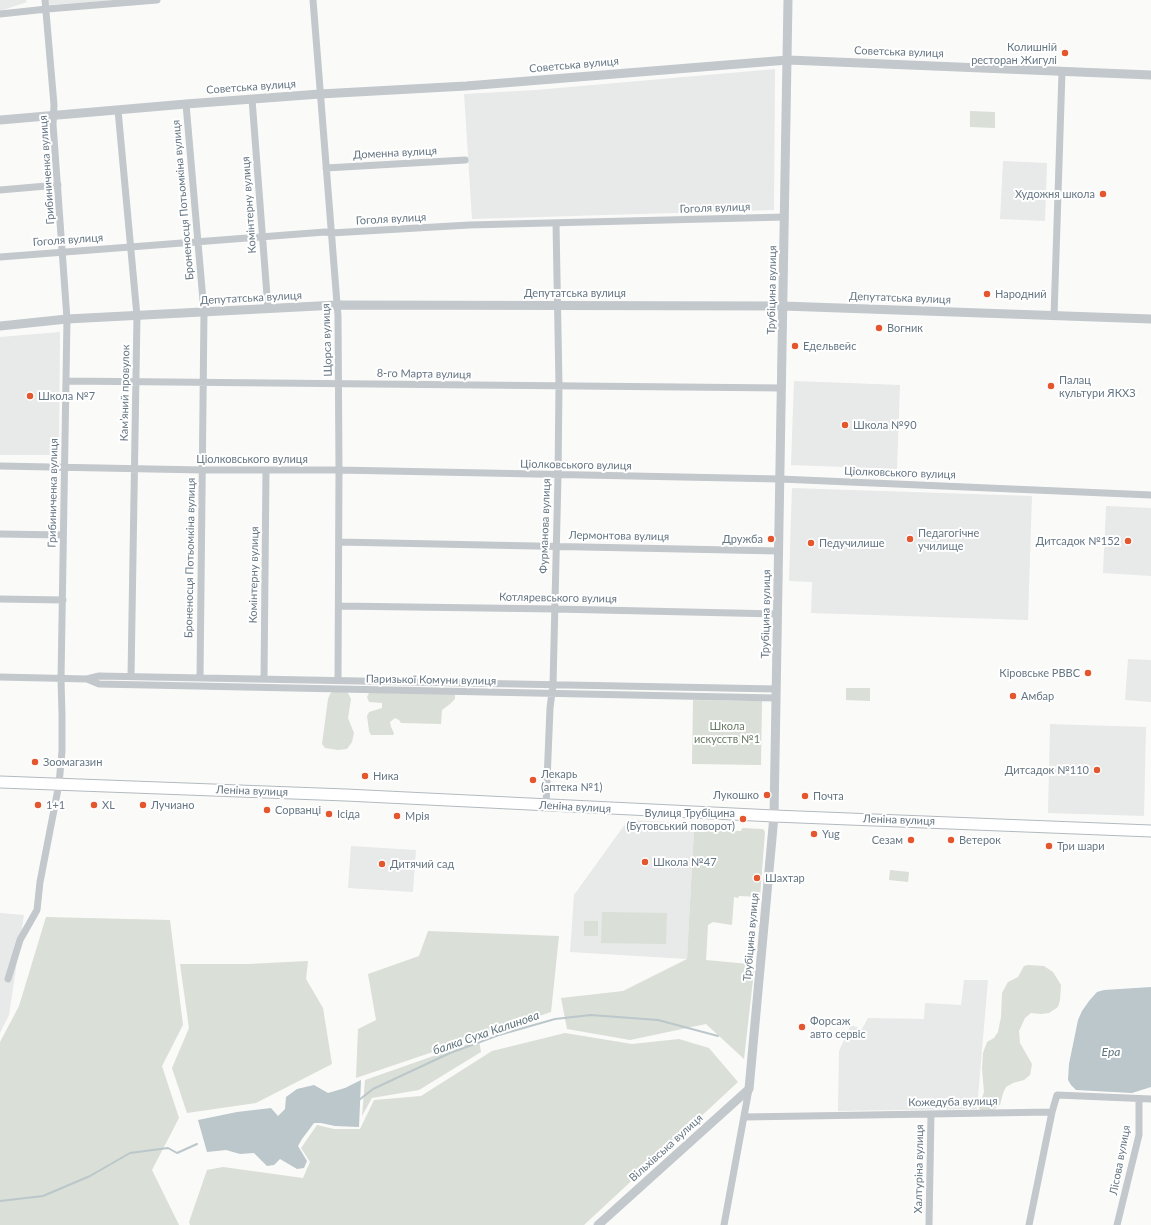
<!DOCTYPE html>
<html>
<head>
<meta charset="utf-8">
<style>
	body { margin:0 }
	canvas { display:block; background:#fafaf8 }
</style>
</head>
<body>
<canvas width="1151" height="1225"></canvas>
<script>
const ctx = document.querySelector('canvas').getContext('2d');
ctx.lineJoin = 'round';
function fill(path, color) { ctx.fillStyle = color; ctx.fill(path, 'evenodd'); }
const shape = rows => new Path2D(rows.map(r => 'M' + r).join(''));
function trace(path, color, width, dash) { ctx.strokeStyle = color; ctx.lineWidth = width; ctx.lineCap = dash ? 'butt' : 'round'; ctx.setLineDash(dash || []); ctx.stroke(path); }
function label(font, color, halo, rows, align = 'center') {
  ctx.font = font + ' Lato,sans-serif'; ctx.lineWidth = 4; ctx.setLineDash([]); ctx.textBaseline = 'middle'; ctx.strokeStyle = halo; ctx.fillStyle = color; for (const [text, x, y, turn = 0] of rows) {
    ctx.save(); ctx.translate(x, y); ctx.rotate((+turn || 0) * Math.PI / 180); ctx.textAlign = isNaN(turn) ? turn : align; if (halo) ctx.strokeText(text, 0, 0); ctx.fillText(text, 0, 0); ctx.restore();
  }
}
fill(shape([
	[0,0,26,0,27,2,0,11],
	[48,0,118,0,48,5],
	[775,69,774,210,472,219,464,94,536,90],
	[1003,161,1047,163,1045,221,1000,219],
	[60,332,59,455,0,455,0,337],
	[794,381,900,385,897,469,791,465],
	[792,488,1032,496,1028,620,811,613,812,582,789,581],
	[1106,506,1151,508,1151,576,1103,573],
	[1128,659,1151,660,1151,702,1125,700],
	[1050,724,1146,727,1144,816,1048,813],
	[628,820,689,823,694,829,687,959,570,952,574,895],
	[351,846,416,850,413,892,348,888],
	[0,913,24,915,9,1015,0,1033],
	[964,980,988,980,977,1109,838,1111,839,1051,851,1025,862,1029,868,1018,924,1019,925,1003,961,1005]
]), '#e8e9e9');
fill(shape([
	[970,111,995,112,995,128,970,127],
	[846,688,870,688,870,701,846,700],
	[334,690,345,691,348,693,351,699,348,718,354,733,352,742,347,749,338,750,325,748,322,744,328,699,330,694],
	[369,693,454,693,455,696,455,699,450,704,442,710,441,724,401,723,399,720,395,718,390,722,391,727,394,733,393,735,371,735,369,731,367,716,369,712,382,708,382,703,369,702,367,697],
	[693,700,762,701,761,765,692,764],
	[742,828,763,829,765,832,760,897,739,896,738,898,734,897,732,925,713,922,708,925,706,960,749,964,754,971,744,1059,706,1024,630,1040,567,1029,561,998,623,991,687,959,694,829,741,831],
	[890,870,909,872,908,882,889,880],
	[602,912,667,913,666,944,601,943],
	[46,917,170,920,183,1025,162,1066,179,1118,152,1170,179,1225,0,1225,0,1042,19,1006],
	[584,921,598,921,598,936,584,936],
	[428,931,559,936,551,1012,356,1078,358,1029,376,1020,368,974,419,956],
	[308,961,306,979,323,1008,332,1064,256,1103,187,1113,172,1068,189,1028,180,964,248,964],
	[1028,965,1044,966,1053,972,1061,985,1060,1000,1058,1007,1049,1013,1041,1014,1031,1013,1025,1018,1019,1031,1020,1043,1032,1064,1030,1075,1024,1080,1013,1083,1006,1087,1003,1093,1000,1105,991,1111,980,1111,979,1107,984,1092,982,1069,983,1053,987,1042,994,1038,998,1032,1001,1017,1002,993,1008,982,1018,977,1024,966],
	[565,1033,632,1044,679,1039,709,1048,738,1082,584,1225,190,1225,189,1222,207,1170,223,1167,303,1178,310,1162,301,1148,317,1125,334,1129,360,1129,374,1100,421,1096,492,1051],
	[479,1040,481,1052,419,1090,372,1098,362,1116,365,1080]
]), '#dadfd7');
fill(shape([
	[1151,987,1151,1087,1132,1093,1076,1090,1071,1085,1068,1080,1069,1064,1078,1020,1082,1011,1089,1001,1097,992,1104,990],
	[361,1080,359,1127,335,1126,321,1123,314,1123,302,1139,298,1146,307,1161,304,1168,297,1169,280,1159,274,1165,267,1166,254,1153,240,1154,226,1150,207,1152,198,1120,237,1112,271,1108,278,1116,285,1109,286,1097,297,1089,314,1085,328,1093,345,1088]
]), '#bbc7cb');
trace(shape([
	[359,1100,373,1089,450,1053,499,1035,555,1019,591,1015,658,1020,718,1036],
	[0,1201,43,1196,90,1176,130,1153,168,1148,177,1153,197,1144]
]), '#bbc7cb', 2);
const secondary = shape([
	[0,782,346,795,774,816,1151,831]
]);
trace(secondary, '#b3babf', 13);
trace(shape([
	[313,0,338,316,339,470,338,680],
	[0,14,47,9,157,0],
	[252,99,268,309],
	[186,104,204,312,200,678],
	[118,110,137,316,131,676],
	[326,168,465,160],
	[0,190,58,185],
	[0,257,325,232,331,233,469,225,785,217],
	[1054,316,1062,72],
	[67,381,782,388],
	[0,466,202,470,339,470,780,479,1151,495],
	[0,534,63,535],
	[339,542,779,551],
	[0,599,63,600],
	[339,606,555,609,778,614],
	[0,677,87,679,99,676,776,689],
	[87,679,99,684,776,698],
	[264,679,266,470],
	[546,805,550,708,553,685,558,476,559,386,556,223],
	[8,979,20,940,37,910,40,882,59,784,62,751,62,715,61,679,67,319,53,124,54,105,45,0],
	[744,1117,1052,1112,1057,1095,1151,1099],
	[724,1225,749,1089],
	[929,1225,931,1114],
	[1029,1225,1052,1112],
	[1117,1225,1139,1135,1139,1099]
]), '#c3c8cc', 7);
trace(shape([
	[0,120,186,104,320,94,466,86,788,60,1151,75],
	[0,326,67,319,337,305,783,306,1151,319],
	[598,1225,749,1089,774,816,788,0]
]), '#c3c8cc', 9);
trace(secondary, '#fff', 11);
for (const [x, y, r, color] of [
	[1065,53,4,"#e4572e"],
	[1103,194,4,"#e4572e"],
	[987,294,4,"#e4572e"],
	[879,328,4,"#e4572e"],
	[795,346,4,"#e4572e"],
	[1051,386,4,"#e4572e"],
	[30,396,4,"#e4572e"],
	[845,425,4,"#e4572e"],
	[771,539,4,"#e4572e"],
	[910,539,4,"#e4572e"],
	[1128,541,4,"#e4572e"],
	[811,543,4,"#e4572e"],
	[1088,673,4,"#e4572e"],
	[1013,696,4,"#e4572e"],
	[35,762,4,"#e4572e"],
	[1097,770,4,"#e4572e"],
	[365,776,4,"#e4572e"],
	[533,780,4,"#e4572e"],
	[767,795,4,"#e4572e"],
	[805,796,4,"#e4572e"],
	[38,805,4,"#e4572e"],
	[94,805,4,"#e4572e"],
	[143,805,4,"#e4572e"],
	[267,810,4,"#e4572e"],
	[329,814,4,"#e4572e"],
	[397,816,4,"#e4572e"],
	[743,819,4,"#e4572e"],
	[814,834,4,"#e4572e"],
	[911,840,4,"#e4572e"],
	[951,840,4,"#e4572e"],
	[1049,846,4,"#e4572e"],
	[645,862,4,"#e4572e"],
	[382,864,4,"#e4572e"],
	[757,878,4,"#e4572e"],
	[802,1027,4,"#e4572e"]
]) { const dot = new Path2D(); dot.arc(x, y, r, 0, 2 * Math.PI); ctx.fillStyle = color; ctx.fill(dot); trace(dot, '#fff', 1.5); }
label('11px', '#657683', '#fff', [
	["Колишній",1057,47,"right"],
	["ресторан Жигулі",1057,60,"right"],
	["Художня школа",1095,194,"right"],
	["Народний",995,294],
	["Вогник",887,328],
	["Едельвейс",803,346],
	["Палац",1059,380],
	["культури ЯКХЗ",1059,393],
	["Школа №7",38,396],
	["Школа №90",853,425],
	["Педагогічне",918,533],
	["училище",918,546],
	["Дружба",763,539,"right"],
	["Дитсадок №152",1120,541,"right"],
	["Педучилише",819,543],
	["Кіровське РВВС",1080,673,"right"],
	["Амбар",1021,696],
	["Зоомагазин",43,762],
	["Дитсадок №110",1089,770,"right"],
	["Лекарь",541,774],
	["(аптека №1)",541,787],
	["Ника",373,776],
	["Лукошко",759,795,"right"],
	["Почта",813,796],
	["1+1",46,805],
	["XL",102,805],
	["Лучиано",151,805],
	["Сорванці",275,810],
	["Вулиця Трубіцина",735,813,"right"],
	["(Бутовський поворот)",735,826,"right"],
	["Ісіда",337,814],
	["Мрія",405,816],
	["Yug",822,834],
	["Сезам",903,840,"right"],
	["Ветерок",959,840],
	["Три шари",1057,846],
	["Школа №47",653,862],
	["Дитячий сад",390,864],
	["Шахтар",765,878],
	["Форсаж",810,1021],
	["авто сервіс",810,1034]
], 'left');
label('11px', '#657683', '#fff', [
	["Советська вулиця",899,52,2],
	["Советська вулиця",574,65,-5],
	["Советська вулиця",251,87,-4],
	["Доменна вулиця",395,153,-3],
	["Грибиниченка вулиця",47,170,-94],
	["Броненосця Потьомкіна вулиця",183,200,-95],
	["Комінтерну вулиця",249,205,-94],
	["Гоголя вулиця",715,208,-2],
	["Гоголя вулиця",391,219,-3],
	["Гоголя вулиця",68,240,-4],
	["Трубіцина вулиця",772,290,-89],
	["Депутатська вулиця",575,293],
	["Депутатська вулиця",251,298,-3],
	["Депутатська вулиця",900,298,2],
	["Щорса вулиця",327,340,-92],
	["8-го Марта вулиця",424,374,1],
	["Кам’яний провулок",125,393,-89],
	["Ціолковського вулиця",252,459],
	["Ціолковського вулиця",576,465,1],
	["Ціолковського вулиця",900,473,2],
	["Грибиниченка вулиця",53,493,-89],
	["Фурманова вулиця",545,526,-88],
	["Лермонтова вулиця",619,536,1],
	["Броненосця Потьомкіна вулиця",190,558,-89],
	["Комінтерну вулиця",254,575,-89],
	["Котляревського вулиця",558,598,1],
	["Трубіцина вулиця",766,614,-89],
	["Паризької Комуни вулиця",431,680,1],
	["Леніна вулиця",252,791,2],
	["Леніна вулиця",575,807,3],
	["Леніна вулиця",899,820,2],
	["Трубіцина вулиця",751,937,-85],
	["Кожедуба вулиця",953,1102,-1],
	["Вільхівська вулиця",666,1148,-42],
	["Лісова вулиця",1120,1160,-79],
	["Халтуріна вулиця",919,1169,-89]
]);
label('11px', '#687a64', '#fff', [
	["Школа",727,726],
	["искусств №1",727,739]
]);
label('italic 12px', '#60757c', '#fff', [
	["балка Суха Калинова",486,1033,-19],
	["Ера",1111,1052]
]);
</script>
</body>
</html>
